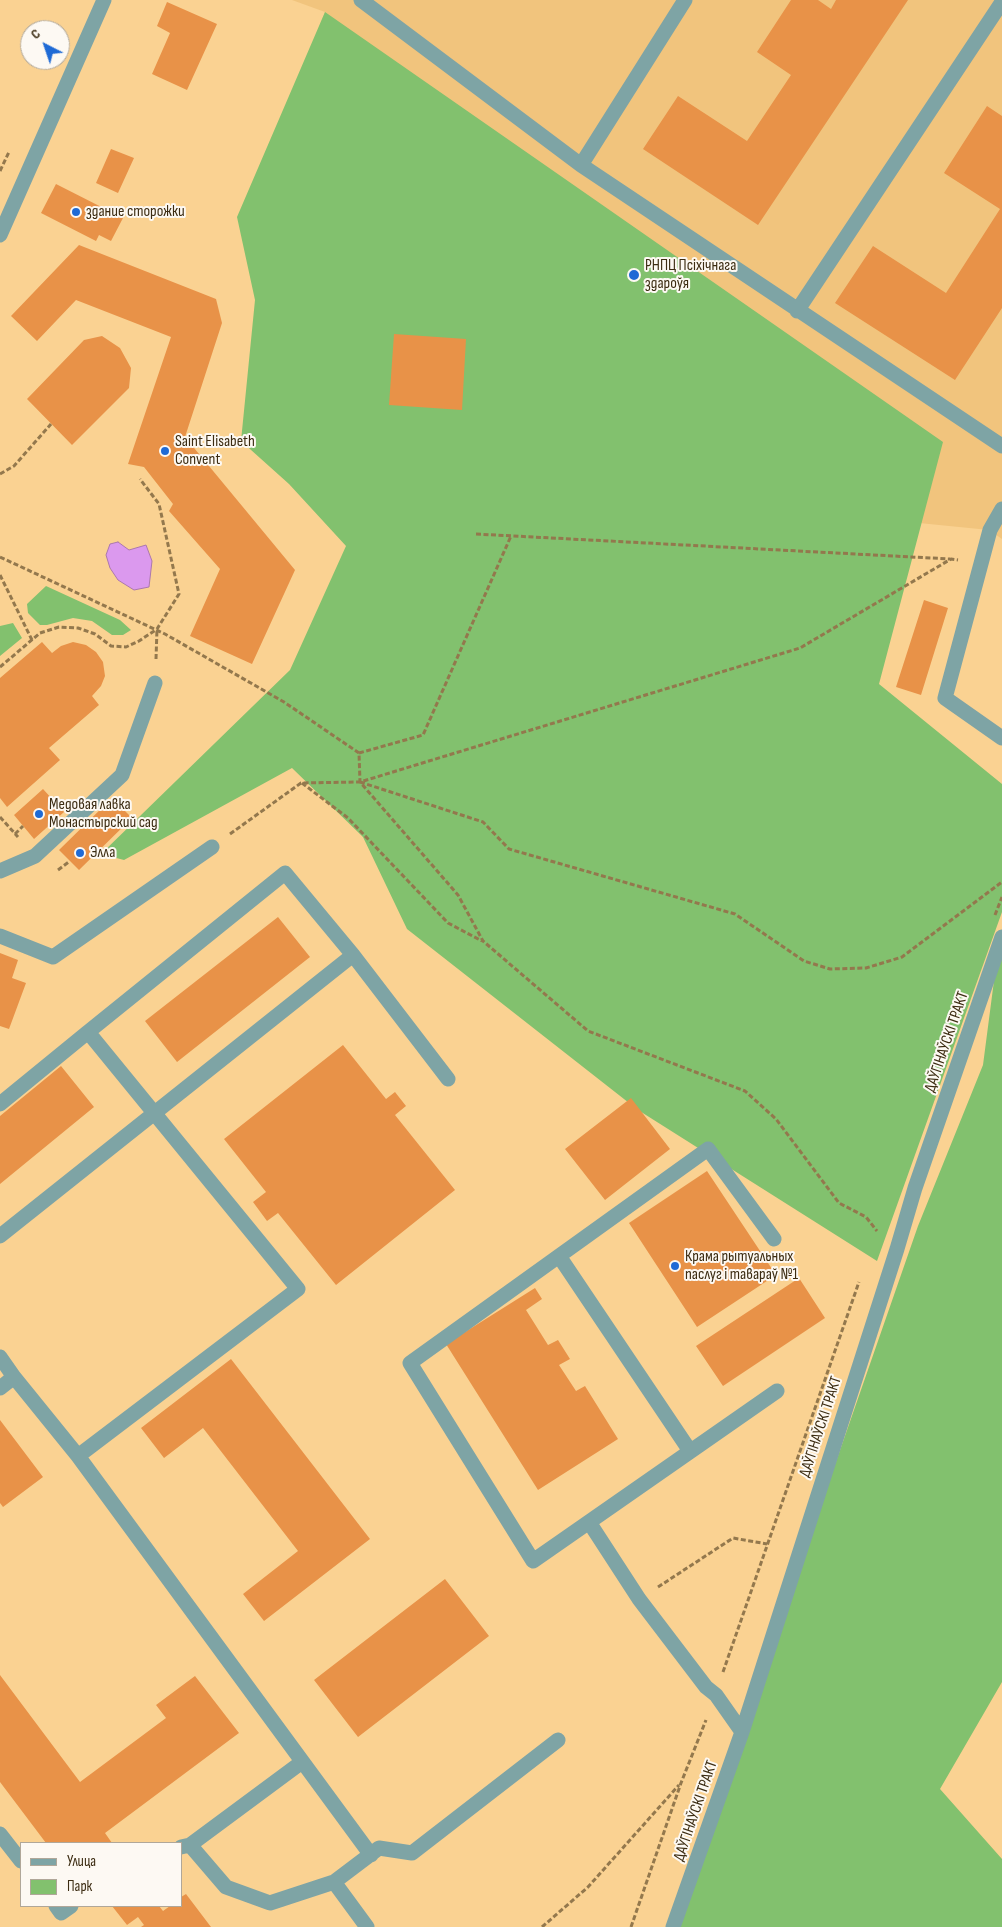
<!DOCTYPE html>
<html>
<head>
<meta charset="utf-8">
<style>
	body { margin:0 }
	#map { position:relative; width:1002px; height:1927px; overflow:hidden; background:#fad292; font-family:"Sofia Sans Condensed",sans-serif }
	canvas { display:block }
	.legend { position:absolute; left:20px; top:1842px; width:162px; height:65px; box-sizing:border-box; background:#fdf9f3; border:1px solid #b0a799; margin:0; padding:6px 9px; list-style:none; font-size:15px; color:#3c2c12 }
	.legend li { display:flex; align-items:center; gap:10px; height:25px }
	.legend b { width:25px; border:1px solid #b0a799 }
	.north { position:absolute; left:20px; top:20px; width:50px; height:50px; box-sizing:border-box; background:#fdf9f3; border:1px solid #b0a799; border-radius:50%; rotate:319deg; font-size:14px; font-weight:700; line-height:20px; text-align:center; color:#3c2c12 }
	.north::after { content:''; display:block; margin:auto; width:18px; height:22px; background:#1f6ad5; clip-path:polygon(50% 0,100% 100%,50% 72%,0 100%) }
</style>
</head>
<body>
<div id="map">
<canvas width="1002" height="1927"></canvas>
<ul class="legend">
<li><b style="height:6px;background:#7ea4a5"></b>Улица</li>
<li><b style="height:14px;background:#82c16e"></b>Парк</li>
</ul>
<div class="north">С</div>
</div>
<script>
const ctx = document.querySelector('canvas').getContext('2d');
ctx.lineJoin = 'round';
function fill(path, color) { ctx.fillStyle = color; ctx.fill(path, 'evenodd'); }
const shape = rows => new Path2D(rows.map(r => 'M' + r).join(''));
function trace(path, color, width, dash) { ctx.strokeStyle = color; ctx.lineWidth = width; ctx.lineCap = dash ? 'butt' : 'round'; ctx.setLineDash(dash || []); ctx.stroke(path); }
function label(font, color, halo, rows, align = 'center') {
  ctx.font = font + ' "Sofia Sans Condensed",sans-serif'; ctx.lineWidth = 4; ctx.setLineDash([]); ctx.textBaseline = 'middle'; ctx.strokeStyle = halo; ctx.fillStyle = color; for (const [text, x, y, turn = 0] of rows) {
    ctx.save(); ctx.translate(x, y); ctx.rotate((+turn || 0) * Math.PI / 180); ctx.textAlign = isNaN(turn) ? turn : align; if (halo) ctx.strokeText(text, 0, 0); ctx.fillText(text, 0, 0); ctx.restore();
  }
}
fill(shape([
	[292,0,1002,0,1002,539,989,530,281,459,259,179,325,12]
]), '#f1c47d');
fill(shape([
	[325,12,943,442,879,684,1002,784,1002,912,877,1261,638,1110,407,929,363,837,292,768,124,860,101,854,290,670,346,546,289,484,241,441,255,300,237,217],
	[46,586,120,620,131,630,123,635,112,635,92,621,73,618,47,625,40,625,28,613,27,604],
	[13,623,22,638,0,656,0,626],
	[1002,937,1002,1682,940,1789,1002,1859,1002,1927,679,1927,742,1732,918,1226,983,1065,998,950]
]), '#82c16e');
const water = shape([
	[118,542,129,550,146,545,152,561,149,587,134,590,118,580,110,568,106,555,110,544,118,542]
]);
fill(water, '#db99ee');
trace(water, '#ab78ac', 1);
fill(shape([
	[791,0,818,0,831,9,836,0,908,0,758,225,643,149,678,96,747,141,791,75,757,52],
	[167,2,217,24,187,90,152,74,170,33,157,26],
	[987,106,1002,116,1002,308,955,380,835,303,873,246,946,293,1000,209,944,173],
	[111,149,134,158,118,193,96,183],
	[56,184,123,218,111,241,99,235,96,241,41,213],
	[79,245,216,299,222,323,185,437,295,570,252,664,190,636,220,569,169,511,173,504,144,467,128,464,171,337,76,300,37,341,11,316],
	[394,334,466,339,462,410,389,405],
	[102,336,120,348,131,368,129,388,72,445,27,399,84,340],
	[924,600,948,608,921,695,896,687],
	[42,642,52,653,61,646,73,642,86,645,96,652,103,662,105,676,101,686,92,696,99,705,49,748,60,760,7,807,0,798,0,678],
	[43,789,64,812,34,839,14,815],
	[112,798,132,818,79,870,59,850],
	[278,917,310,957,177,1062,145,1021],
	[0,953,18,960,12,978,26,983,9,1029,0,1026],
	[343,1045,386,1099,395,1092,406,1106,395,1115,455,1190,336,1285,278,1213,267,1221,253,1202,266,1192,224,1139],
	[61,1066,94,1107,0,1184,0,1116],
	[631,1098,670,1149,605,1200,565,1149],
	[707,1171,776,1275,697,1327,629,1223],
	[799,1278,825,1318,723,1386,696,1346],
	[535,1288,542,1299,526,1310,548,1345,558,1340,570,1359,559,1365,576,1391,585,1386,618,1439,538,1490,446,1344],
	[231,1359,370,1539,264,1621,243,1594,298,1551,203,1428,164,1458,141,1428],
	[0,1420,43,1477,3,1507,0,1503],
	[445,1579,489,1636,358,1737,314,1680],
	[0,1675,80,1782,166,1718,156,1705,195,1676,239,1733,105,1833,112,1843,46,1843,0,1782],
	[186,1894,211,1927,141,1927,144,1925,138,1917,127,1925,112,1906,159,1906,163,1911,170,1906,181,1906,181,1897]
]), '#e89248');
trace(shape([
	[0,171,9,152],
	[0,474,14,466,51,424],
	[476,534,950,559],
	[0,557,165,634,284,702,359,753,360,782,458,895,483,941,588,1031,745,1091,776,1119,839,1203,866,1217,877,1231],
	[0,575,32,640],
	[156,659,157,629],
	[0,667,40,633,59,627,78,628,95,634,111,646,126,647,139,641,157,629,179,594,159,504,140,479],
	[359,753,423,735,511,536],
	[360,782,483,822,509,849,735,914,804,961,830,969,866,968,902,957,1002,882],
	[302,783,348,818,448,923,482,941],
	[0,817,18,837],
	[15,834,23,826],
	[230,834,301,783,360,782,800,648,951,559,958,560],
	[58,870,70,861],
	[995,915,1002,897],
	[658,1587,733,1538,767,1544],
	[723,1672,859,1282],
	[542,1927,588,1887,679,1785],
	[631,1927,681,1783,706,1720]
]), '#93784d', 3, [5, 2.5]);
trace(shape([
	[361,0,581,165,1002,446],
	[581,165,685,0],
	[0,235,104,0],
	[797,311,1002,2],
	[1002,509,990,530,945,698,1002,738],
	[0,871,35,856,122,775,155,683],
	[0,936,53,957,212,847],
	[0,1104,88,1032],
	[0,1236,353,955,448,1079],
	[559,1256,690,1451],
	[0,1357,14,1377],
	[0,1388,14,1377,78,1456,371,1855],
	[78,1456,298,1289,88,1032,285,873,353,955],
	[589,1522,777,1391],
	[742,1732,716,1695,706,1687,639,1599,589,1522,533,1561,410,1363,708,1149,774,1239],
	[0,1834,21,1861],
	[190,1845,302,1762],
	[181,1847,190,1845,226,1887,270,1903,334,1882],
	[56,1906,61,1913,71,1906],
	[367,1927,334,1882,379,1848,412,1853,558,1740],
	[673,1927,742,1732,897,1249,915,1188,1002,937]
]), '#7ea4a5', 15);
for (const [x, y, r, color] of [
	[76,212,5,"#1f6ad5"],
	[634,275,6,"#1f6ad5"],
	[165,451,5,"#1f6ad5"],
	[39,814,5,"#1f6ad5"],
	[80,853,5,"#1f6ad5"],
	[675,1266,5,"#1f6ad5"]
]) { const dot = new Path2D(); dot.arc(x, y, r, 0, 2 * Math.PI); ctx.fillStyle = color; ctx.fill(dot); trace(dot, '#fdf9f3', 2); }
label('16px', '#3c2c12', '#fdf9f3', [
	["здание сторожки",86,212],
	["РНПЦ Псіхічнага",645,266],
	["здароўя",645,284],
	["Saint Elisabeth",175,442],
	["Convent",175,460],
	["Медовая лавка",49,805],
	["Монастырский сад",49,823],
	["Элла",90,853],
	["Крама рытуальных",685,1257],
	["паслуг і тавараў №1",685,1275]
], 'left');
label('16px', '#3c2c12', '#fdf9f3', [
	["ДАЎГІНАЎСКІ ТРАКТ",947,1042,-71],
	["ДАЎГІНАЎСКІ ТРАКТ",821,1427,-72],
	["ДАЎГІНАЎСКІ ТРАКТ",696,1811,-71]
]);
</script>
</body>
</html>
